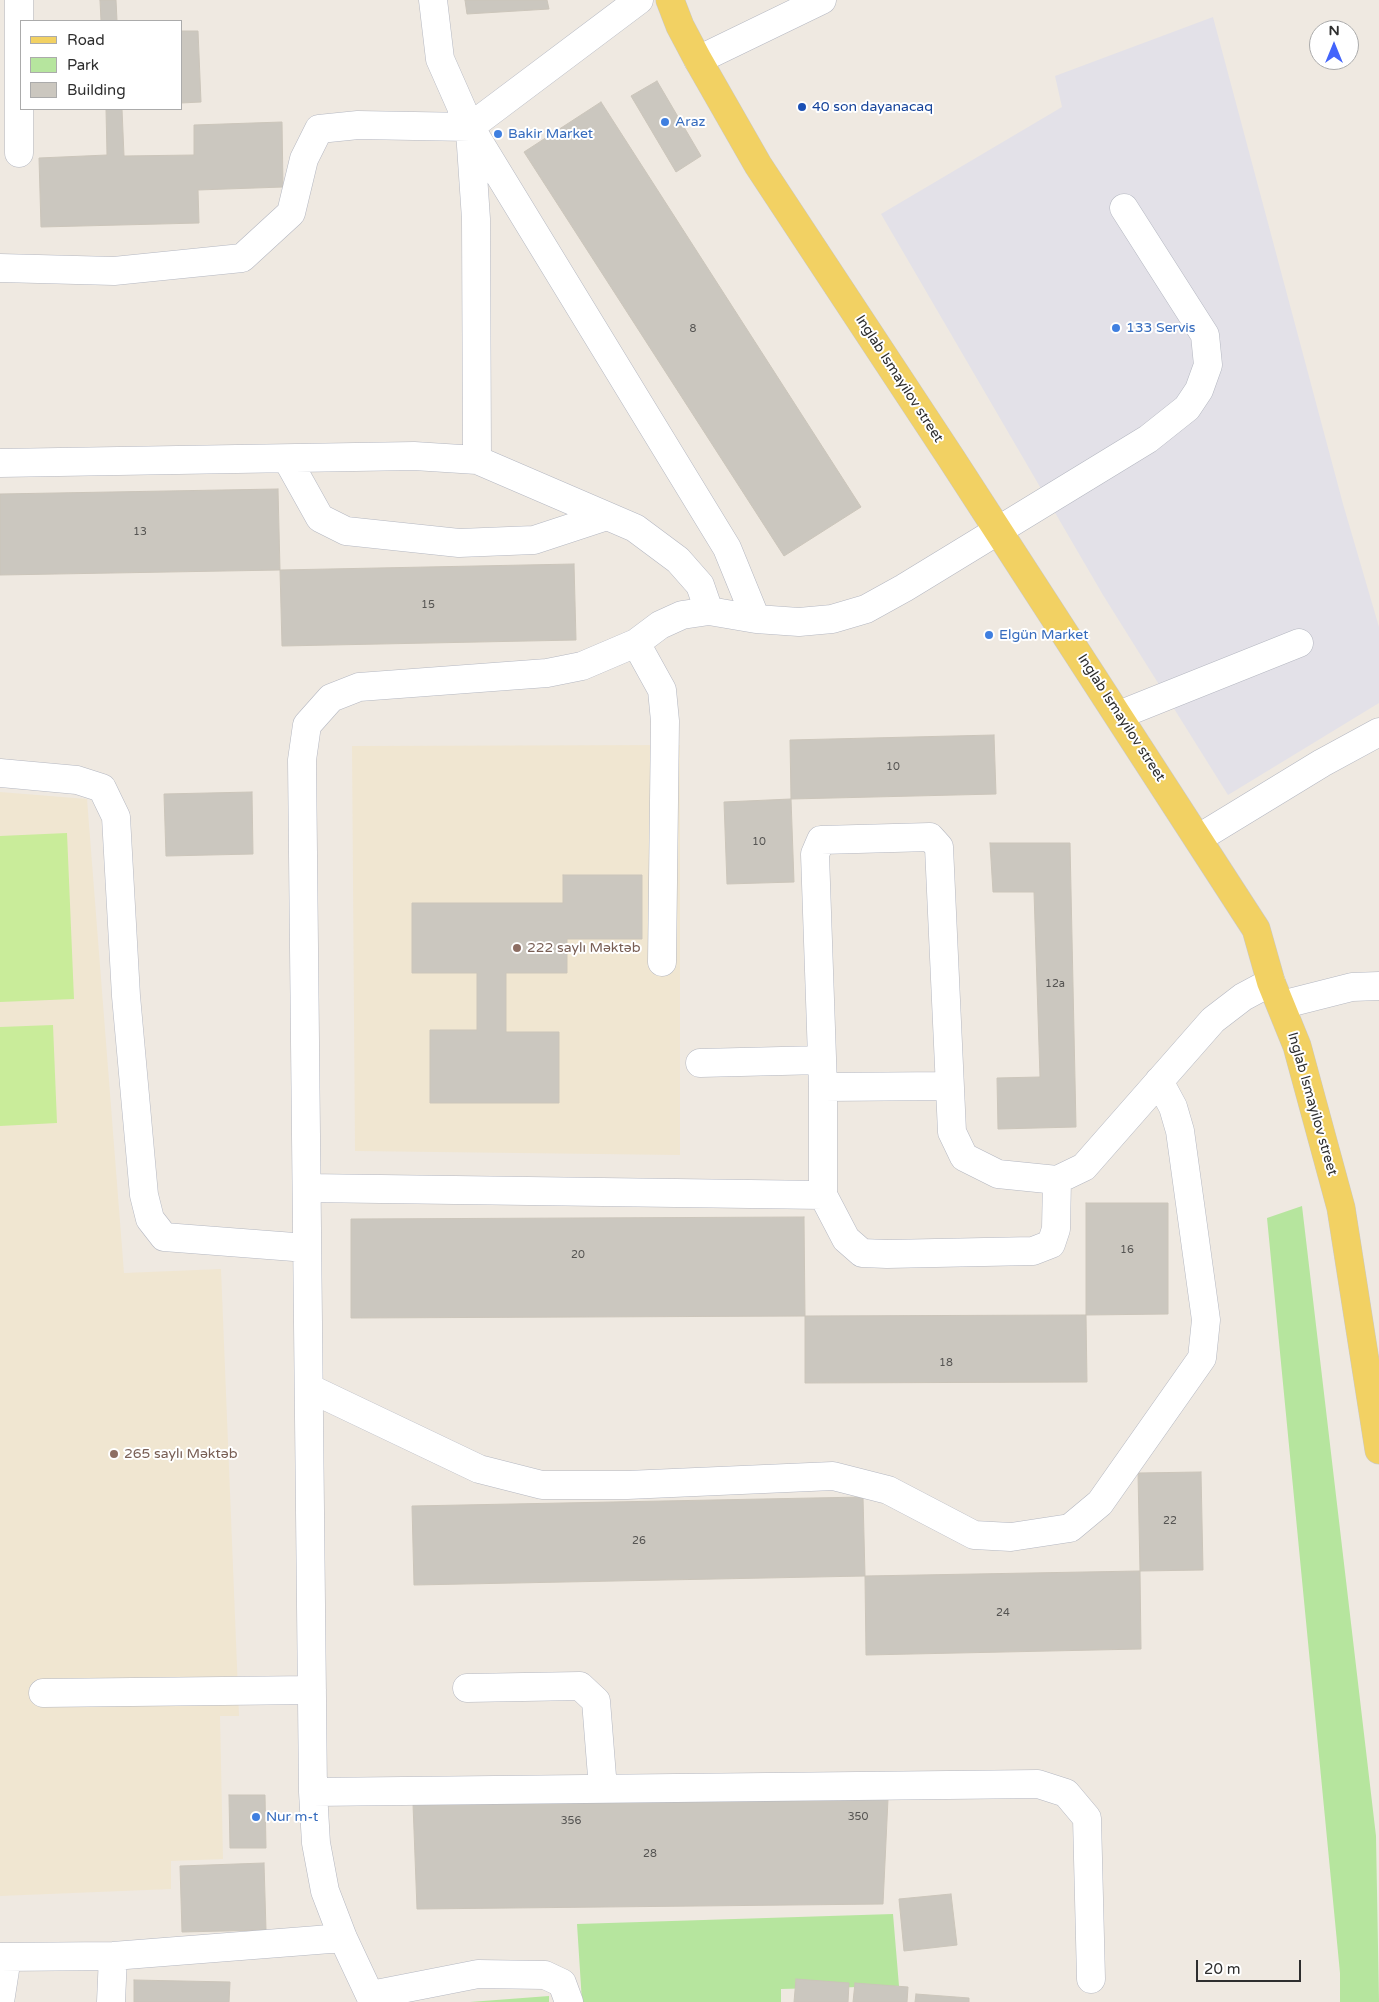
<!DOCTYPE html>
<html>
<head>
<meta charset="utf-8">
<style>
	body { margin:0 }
	#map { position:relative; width:1379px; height:2002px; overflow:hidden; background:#efe9e1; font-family:"Varela Round",sans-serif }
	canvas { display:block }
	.legend { position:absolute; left:20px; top:20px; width:162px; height:90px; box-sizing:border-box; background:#fff; border:1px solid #ababab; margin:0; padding:6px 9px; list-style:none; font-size:15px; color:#2e2e2e }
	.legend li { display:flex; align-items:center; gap:10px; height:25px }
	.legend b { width:25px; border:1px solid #ababab }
	.north { position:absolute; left:1309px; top:20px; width:50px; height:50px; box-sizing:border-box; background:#fff; border:1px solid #ababab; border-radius:50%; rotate:0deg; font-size:14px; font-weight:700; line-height:20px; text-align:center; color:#2e2e2e }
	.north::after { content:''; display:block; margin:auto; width:18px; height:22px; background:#4264fb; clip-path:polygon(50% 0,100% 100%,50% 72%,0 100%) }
	.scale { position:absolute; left:1196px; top:1960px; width:105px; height:22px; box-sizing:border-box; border:2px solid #2e2e2e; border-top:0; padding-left:6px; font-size:15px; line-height:18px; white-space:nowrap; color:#2e2e2e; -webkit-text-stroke:4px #fff; paint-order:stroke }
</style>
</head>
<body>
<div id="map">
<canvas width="1379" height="2002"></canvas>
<ul class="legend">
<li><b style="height:6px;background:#f2d163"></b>Road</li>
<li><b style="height:14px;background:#b6e59e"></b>Park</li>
<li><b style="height:14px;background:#cbc7bf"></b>Building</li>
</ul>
<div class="north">N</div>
<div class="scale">20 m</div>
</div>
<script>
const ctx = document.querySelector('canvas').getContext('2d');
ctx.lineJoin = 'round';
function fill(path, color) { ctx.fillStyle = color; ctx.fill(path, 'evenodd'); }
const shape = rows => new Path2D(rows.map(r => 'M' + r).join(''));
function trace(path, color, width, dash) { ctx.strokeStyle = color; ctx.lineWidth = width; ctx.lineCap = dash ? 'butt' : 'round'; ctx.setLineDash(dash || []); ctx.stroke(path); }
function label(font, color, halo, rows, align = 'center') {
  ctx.font = font + ' "Varela Round",sans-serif'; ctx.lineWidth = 4; ctx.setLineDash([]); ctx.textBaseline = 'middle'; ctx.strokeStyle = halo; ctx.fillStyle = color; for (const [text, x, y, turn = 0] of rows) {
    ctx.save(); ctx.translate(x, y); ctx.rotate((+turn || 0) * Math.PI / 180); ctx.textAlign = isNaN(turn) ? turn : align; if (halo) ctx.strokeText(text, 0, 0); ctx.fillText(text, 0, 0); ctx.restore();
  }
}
fill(shape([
	[1213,17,1343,504,1379,627,1379,703,1228,795,1103,595,881,214,1062,107,1055,76]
]), '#e3e1e8');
fill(shape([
	[680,745,680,1155,355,1151,352,746],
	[0,792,87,799,124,1273,221,1269,239,1716,220,1716,223,1859,171,1861,171,1889,0,1896]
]), '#f0e6d1');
fill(shape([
	[1302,1206,1376,1836,1379,2002,1340,2002,1340,1973,1267,1218],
	[893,1914,899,1986,781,1989,781,2002,582,2002,577,1924],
	[549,1996,549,2002,470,2002]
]), '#b6e59e');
fill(shape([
	[67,833,74,999,0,1002,0,836],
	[53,1025,57,1123,0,1126,0,1027]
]), '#c9ec9a');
const building = shape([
	[100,0,116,0,117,21,101,21,100,0],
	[465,0,547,0,549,9,467,14,465,0],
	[181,31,198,31,201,102,181,103,181,31],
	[657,81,701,156,676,172,631,96,657,81],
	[601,102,861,507,784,556,524,152,601,102],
	[106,109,122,109,124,156,194,155,194,125,282,122,283,187,198,190,199,223,41,227,39,158,107,155,106,109],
	[278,489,280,570,0,575,0,494,278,489],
	[574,564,576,640,282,646,280,570,574,564],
	[994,735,996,794,791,799,790,740,994,735],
	[252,792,253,854,166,856,164,794,252,792],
	[791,799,794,882,727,884,724,802,791,799],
	[990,843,1070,843,1076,1127,998,1129,997,1078,1040,1077,1034,892,993,892,990,843],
	[563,875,642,875,642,939,567,939,567,973,506,973,506,1032,559,1032,559,1103,430,1103,430,1030,477,1030,477,973,412,973,412,903,563,903,563,875],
	[1086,1203,1168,1203,1168,1314,1086,1315,1086,1203],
	[804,1217,805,1316,351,1318,351,1219,804,1217],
	[1086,1315,1087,1382,805,1383,805,1316,1086,1315],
	[1201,1472,1203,1570,1140,1571,1138,1473,1201,1472],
	[863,1497,865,1576,414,1585,412,1506,863,1497],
	[1140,1571,1141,1649,866,1655,865,1576,1140,1571],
	[229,1795,265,1795,266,1848,230,1848,229,1795],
	[888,1799,883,1904,417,1909,413,1804,888,1799],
	[264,1863,266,1930,182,1932,180,1866,264,1863],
	[951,1894,957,1945,904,1951,899,1899,951,1894],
	[796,1979,849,1983,848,2002,794,2002,796,1979],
	[134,1980,230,1982,229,2002,134,2002,134,1980],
	[855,1983,908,1987,907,2002,853,2002,855,1983],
	[916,1994,969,1998,969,2002,915,2002,916,1994]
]);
fill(building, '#cbc7bf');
trace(building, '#cbc5ba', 1);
const minor = shape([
	[19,0,19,153],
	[433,0,440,59,470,127,639,0],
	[698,60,822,0],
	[470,127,727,548,756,619],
	[470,131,476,219,477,460],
	[0,268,114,271,242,258,291,213,304,159,319,129,358,125,470,127],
	[287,459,320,518,346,531,459,543,534,540,607,516],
	[0,463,414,456,477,460,635,528,678,560,700,585,709,611],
	[636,643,662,690,665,721,662,962],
	[1119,715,1299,643],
	[0,773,77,780,102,788,116,817,126,996,144,1195,150,1219,164,1237,307,1248],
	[1199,838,1322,763,1379,732],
	[1281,1005,1352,987,1379,986],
	[700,1063,822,1060],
	[949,1086,823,1087,815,854,821,840,930,837,939,847,952,1132,964,1157,998,1174,1057,1180,1084,1167,1213,1020,1243,997,1271,982],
	[823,1087,823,1195],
	[307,1188,823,1195,846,1239,862,1253,887,1254,1033,1251,1051,1244,1056,1229,1057,1180],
	[309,1388,479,1469,542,1485,627,1485,833,1476,888,1490,974,1535,1011,1537,1070,1528,1100,1503,1202,1358,1206,1320,1180,1131,1173,1107,1159,1081],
	[467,1688,580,1686,596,1701,603,1789],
	[43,1693,312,1690],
	[313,1792,1038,1784,1066,1793,1087,1818,1091,1979],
	[0,1957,113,1956,343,1938],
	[371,1995,478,1974,545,1975,562,1983,569,2002],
	[0,2002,7,1957],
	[111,2002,113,1956],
	[373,2002,343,1938,325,1891,316,1843,313,1792,302,760,307,725,331,698,359,687,547,673,582,666,636,643,660,625,682,615,709,611,756,619,799,622,832,619,866,609,904,588,1148,439,1187,408,1199,390,1208,365,1205,335,1124,208]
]);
const major = shape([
	[670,0,680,26,698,60,758,165,951,458,1256,929,1271,982,1297,1046,1341,1208,1379,1450]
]);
trace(minor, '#b4b7c1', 29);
trace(major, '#c9c9c9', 29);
trace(minor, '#fff', 28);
trace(major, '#f2d163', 28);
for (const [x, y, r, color] of [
	[802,107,5,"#1a4fb4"],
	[665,122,5,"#3f7fe0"],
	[498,134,5,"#3f7fe0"],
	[1116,328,5,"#3f7fe0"],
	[989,635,5,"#3f7fe0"],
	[517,948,5,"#8d6e63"],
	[114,1454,5,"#8d6e63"],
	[256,1817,5,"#3f7fe0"]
]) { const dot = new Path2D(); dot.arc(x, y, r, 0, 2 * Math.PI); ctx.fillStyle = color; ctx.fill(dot); trace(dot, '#fff', 2); }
label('11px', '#555452', null, [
	["8",693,329],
	["13",140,532],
	["15",428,605],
	["10",893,767],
	["10",759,842],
	["12a",1055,984],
	["16",1127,1250],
	["20",578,1255],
	["18",946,1363],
	["22",1170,1521],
	["26",639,1541],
	["24",1003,1613],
	["350",858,1817],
	["356",571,1821],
	["28",650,1854]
]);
label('14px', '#164399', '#fff', [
	["40 son dayanacaq",812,107]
], 'left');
label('14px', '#366cbe', '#fff', [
	["Araz",675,122],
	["Bakir Market",508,134],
	["133 Servis",1126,328],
	["Elgün Market",999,635],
	["Nur m-t",266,1817]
], 'left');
label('14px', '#2e2e2e', '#fff', [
	["Inglab Ismayilov street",899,379,57],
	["Inglab Ismayilov street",1121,718,57],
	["Inglab Ismayilov street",1312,1104,74]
]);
label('14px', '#785e54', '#fff', [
	["222 saylı Məktəb",527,948],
	["265 saylı Məktəb",124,1454]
], 'left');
</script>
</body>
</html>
